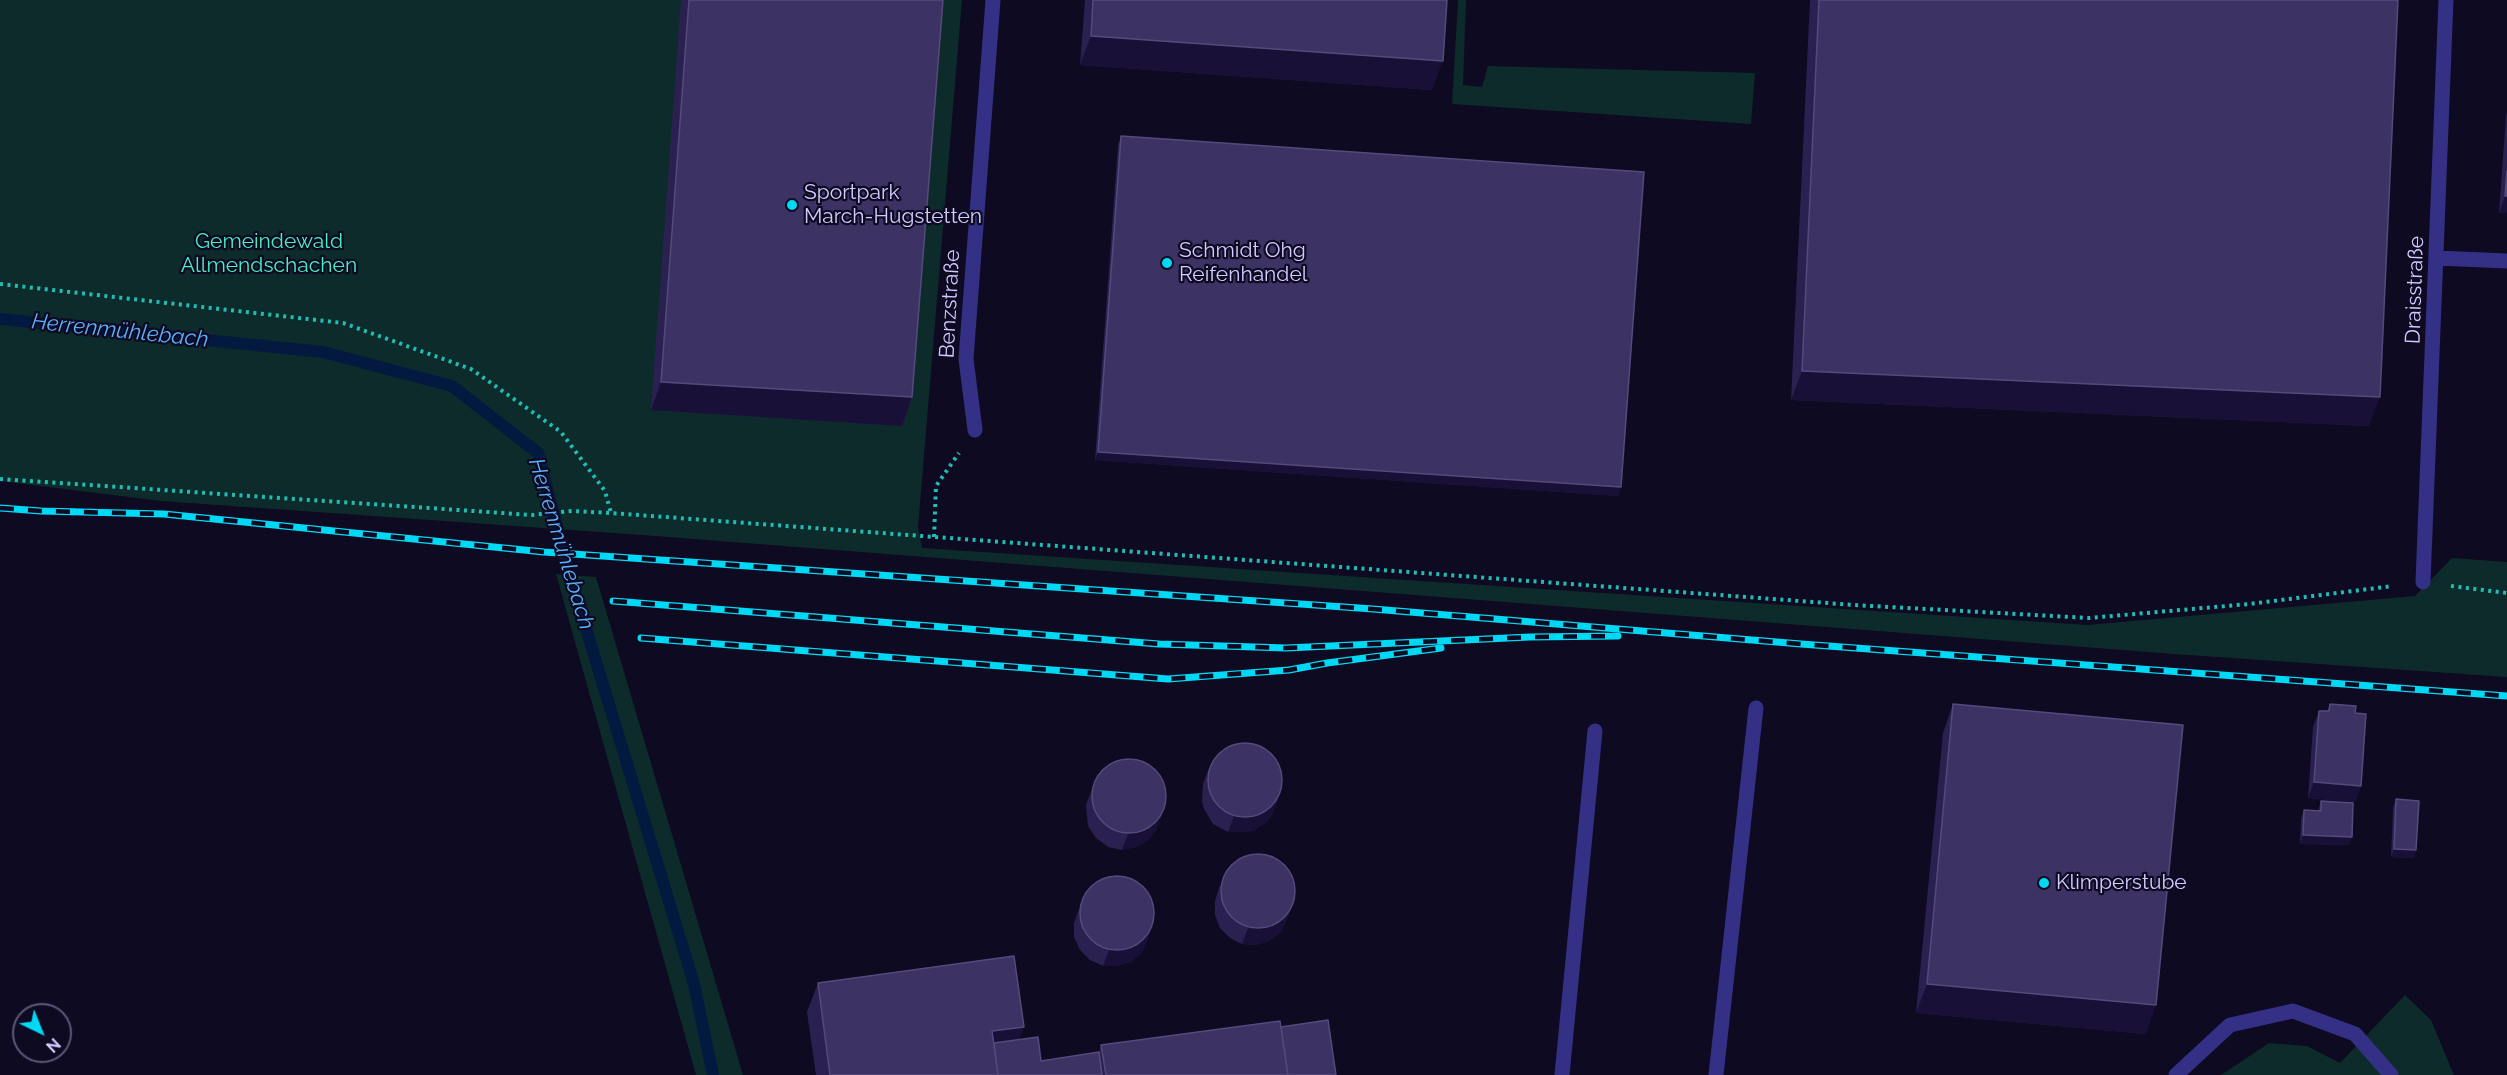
<!DOCTYPE html>
<html>
<head>
<meta charset="utf-8">
<style>
	body { margin:0 }
	#map { position:relative; width:2507px; height:1075px; overflow:hidden; background:#0e0a21; font-family:Raleway,sans-serif }
	canvas { display:block }
	.north { position:absolute; left:12px; top:1003px; width:60px; height:60px; box-sizing:border-box; background:#0e0a21; border:2px solid #5c577a; border-radius:50%; rotate:137deg; font-size:16px; font-weight:700; line-height:24px; text-align:center; color:#d1caff }
	.north::after { content:''; display:block; margin:auto; width:21px; height:27px; background:#00d9f5; clip-path:polygon(50% 0,100% 100%,50% 72%,0 100%) }
</style>
</head>
<body>
<div id="map">
<canvas width="2507" height="1075"></canvas>
<div class="north">N</div>
</div>
<script>
const ctx = document.querySelector('canvas').getContext('2d');
ctx.lineJoin = 'round';
function fill(path, color) { ctx.fillStyle = color; ctx.fill(path, 'evenodd'); }
const shape = rows => new Path2D(rows.map(r => 'M' + r).join(''));
function trace(path, color, width, dash) { ctx.strokeStyle = color; ctx.lineWidth = width; ctx.lineCap = dash ? 'butt' : 'round'; ctx.setLineDash(dash || []); ctx.stroke(path); }
function label(font, color, halo, rows, align = 'center') {
  ctx.font = font + ' Raleway,sans-serif'; ctx.lineWidth = 4.5; ctx.setLineDash([]); ctx.textBaseline = 'middle'; ctx.strokeStyle = halo; ctx.fillStyle = color; for (const [text, x, y, turn = 0] of rows) {
    ctx.save(); ctx.translate(x, y); ctx.rotate((+turn || 0) * Math.PI / 180); ctx.textAlign = isNaN(turn) ? turn : align; if (halo) ctx.strokeText(text, 0, 0); ctx.fillText(text, 0, 0); ctx.restore();
  }
}
fill(shape([
	[0,0,962,0,918,527,922,548,2087,625,2415,596,2452,558,2507,562,2507,677,2174,654,642,535,161,501,0,481],
	[1458,0,1466,0,1463,85,1482,87,1488,66,1755,73,1751,124,1452,104],
	[556,574,596,577,743,1075,696,1075],
	[2405,995,2431,1020,2454,1075,2221,1075,2269,1043,2307,1046,2340,1063]
]), '#0d2b2a');
trace(shape([
	[0,319,323,352,452,386,538,453,570,576,694,984,713,1075]
]), '#041940', 12);
trace(shape([
	[0,284,343,323,471,369,561,432,605,491,611,513],
	[0,479,532,515,572,511,611,513,1854,605,2089,618,2249,604,2393,586],
	[934,537,936,486,959,453],
	[2451,586,2507,593]
]), '#20bdb5', 4, [3, 4.5]);
trace(shape([
	[2437,258,2507,261],
	[975,430,966,359,993,0],
	[2423,582,2446,0],
	[1562,1075,1595,731],
	[1716,1075,1756,708],
	[2176,1075,2230,1025,2293,1011,2355,1034,2391,1075]
]), '#343085', 15);
const rail = shape([
	[0,508,41,511,164,514,544,552,1373,609,1801,644,2507,696],
	[613,601,1159,644,1286,648,1530,637,1618,636],
	[641,638,1168,679,1289,670,1327,663,1441,648]
]);
trace(rail, '#00d9f5', 7);
trace(rail, '#0e0a21', 4.5, [14]);
fill(shape([
	[681,0,943,0,912,397,902,426,651,410],
	[1085,0,1447,0,1432,90,1080,65],
	[1810,0,2398,0,2369,426,1791,400],
	[2507,112,2507,213,2499,213,2506,116],
	[1121,136,1621,487,1618,496,1095,460,1118,145],
	[1953,704,2146,1034,1916,1013,1943,733],
	[2330,704,2355,713,2361,786,2355,802,2308,798,2313,727,2319,711,2327,711],
	[1209,768,1278,799,1272,815,1267,822,1253,831,1228,832,1213,824,1204,809,1202,801,1203,784],
	[1097,776,1157,829,1148,840,1136,847,1122,850,1108,847,1096,838,1088,826,1086,805],
	[2396,799,2416,850,2413,858,2391,857,2393,808],
	[2321,801,2349,845,2300,844,2301,819,2304,810,2318,811],
	[1220,885,1289,914,1281,932,1269,941,1256,945,1242,944,1230,938,1220,928,1215,915,1215,901],
	[1085,893,1148,939,1142,952,1131,962,1117,966,1103,966,1090,960,1080,950,1074,937,1074,923],
	[818,983,1024,1027,1019,1039,1041,1061,1099,1052,1101,1045,1281,1027,1336,1075,816,1075,807,1012]
]), '#2b2151');
fill(shape([
	[1091,36,1443,61,1432,90,1080,65],
	[2505,196,2507,196,2507,213,2499,213],
	[1802,371,2380,397,2369,426,1791,400],
	[661,382,912,397,902,426,651,410],
	[1098,452,1621,487,1618,496,1095,460],
	[2314,782,2361,786,2355,802,2308,798],
	[1278,799,1272,815,1267,822,1253,831,1228,832,1234,816],
	[1163,813,1157,829,1148,840,1136,847,1122,850,1128,834],
	[2303,835,2352,837,2349,845,2300,844],
	[2394,849,2416,850,2413,858,2391,857],
	[1295,897,1289,914,1281,932,1269,941,1256,945,1242,944,1248,928],
	[1154,923,1148,939,1142,952,1131,962,1117,966,1103,966,1109,950],
	[1927,984,2156,1005,2146,1034,1916,1013],
	[1024,1027,1013,1056,990,1059,992,1031]
]), '#181036');
const building = shape([
	[689,0,943,0,912,397,661,382,689,0],
	[1093,0,1447,0,1443,61,1091,36,1093,0],
	[1819,0,2398,0,2380,397,1802,371,1819,0],
	[1121,136,1644,172,1621,487,1098,452,1121,136],
	[2507,171,2507,196,2505,196,2507,171],
	[1953,704,2183,725,2156,1005,1927,984,1953,704],
	[2330,704,2356,706,2355,713,2366,714,2361,786,2314,782,2319,711,2329,711,2330,704],
	'1208 780a37 37 0 1 1 74 0a37 37 0 1 1-74 0Z',
	'1092 796a37 37 0 1 1 74 0a37 37 0 1 1-74 0Z',
	[2396,799,2419,801,2416,850,2394,849,2396,799],
	[2321,801,2353,803,2352,837,2303,835,2304,810,2321,811,2321,801],
	'1221 891a37 37 0 1 1 74 0a37 37 0 1 1-74 0Z',
	'1080 913a37 37 0 1 1 74 0a37 37 0 1 1-74 0Z',
	[1014,956,1024,1027,992,1031,998,1075,830,1075,818,983,1014,956],
	[1328,1020,1336,1075,1288,1075,1281,1027,1328,1020],
	[1280,1021,1288,1075,1106,1075,1101,1045,1280,1021],
	[1038,1037,1041,1061,1099,1052,1102,1075,998,1075,994,1043,1038,1037]
]);
fill(building, '#3c3364');
trace(building, '#544b7c', 1.5);
for (const [x, y, r, color] of [
	[792,205,6,"#00d9f5"],
	[1167,263,6,"#00d9f5"],
	[2044,883,6,"#00d9f5"]
]) { const dot = new Path2D(); dot.arc(x, y, r, 0, 2 * Math.PI); ctx.fillStyle = color; ctx.fill(dot); trace(dot, '#0e0a21', 2); }
label('21px', '#d1caff', '#0e0a21', [
	["Sportpark",804,193],
	["March-Hugstetten",804,217],
	["Schmidt Ohg",1179,251],
	["Reifenhandel",1179,275],
	["Klimperstube",2056,883]
], 'left');
label('21px', '#49ecc5', '#0e0a21', [
	["Gemeindewald",269,242],
	["Allmendschachen",269,266]
]);
label('21px', '#d1caff', '#0e0a21', [
	["Draisstraße",2415,290,-88],
	["Benzstraße",950,304,-87]
]);
label('italic 22px', '#58afff', '#0e0a21', [
	["Herrenmühlebach",120,331,6],
	["Herrenmühlebach",561,544,73]
]);
</script>
</body>
</html>
